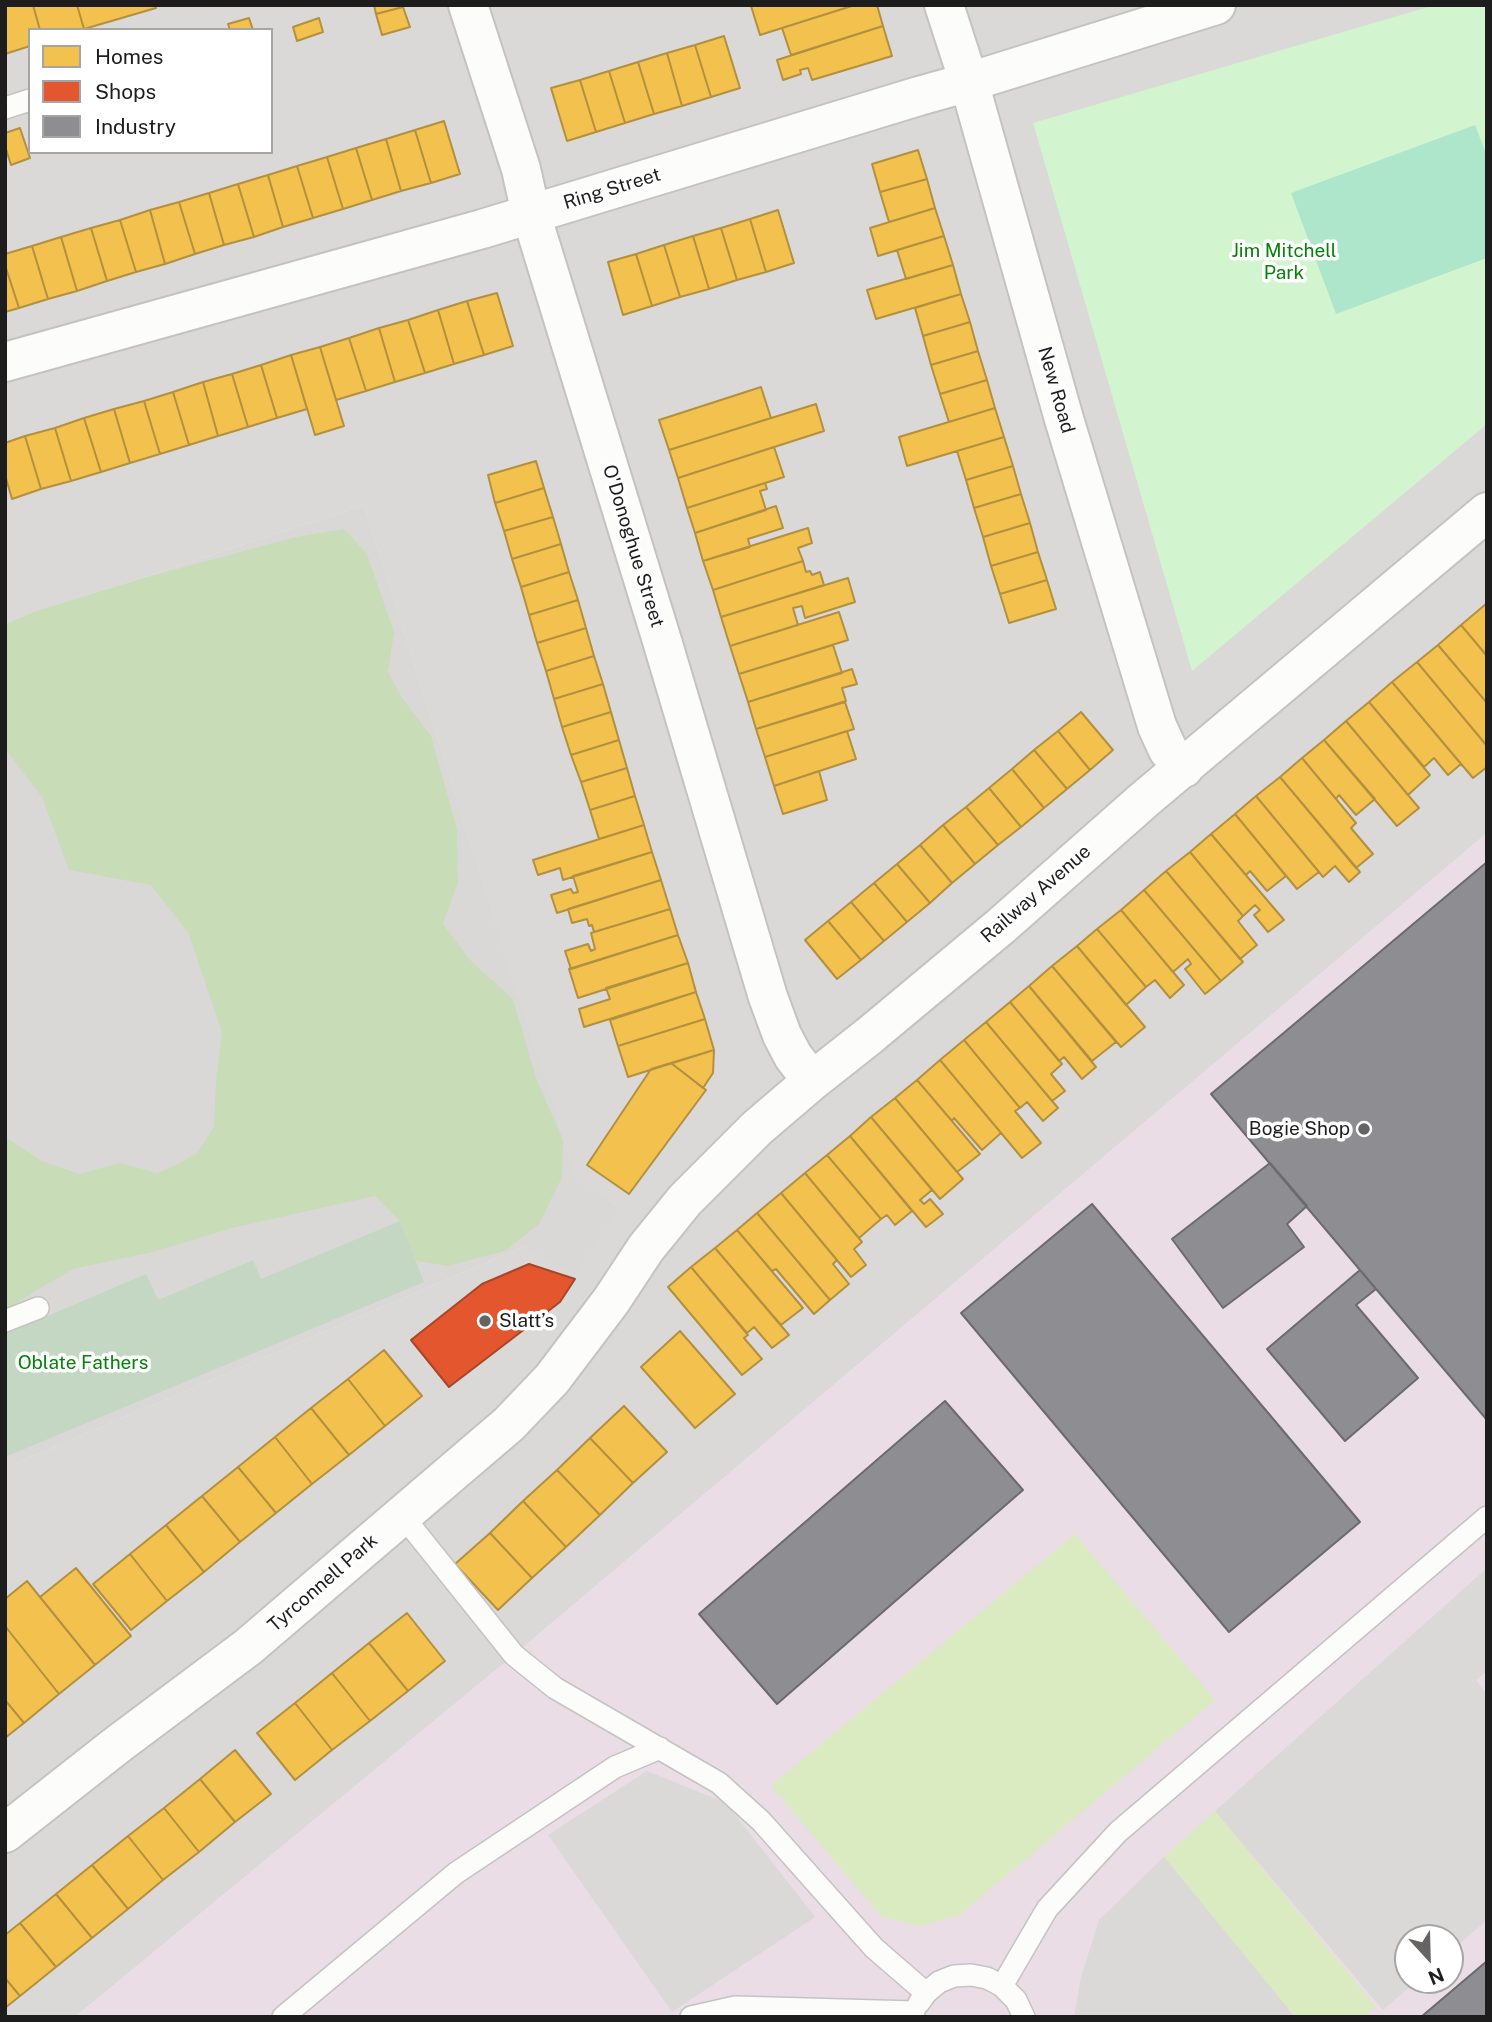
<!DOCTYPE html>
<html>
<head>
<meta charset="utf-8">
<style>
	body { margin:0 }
	#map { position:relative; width:1492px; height:2022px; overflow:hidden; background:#ece9e5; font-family:"Public Sans",sans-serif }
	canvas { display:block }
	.frame { position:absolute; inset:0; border:7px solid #1d1d1d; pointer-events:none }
	.legend { position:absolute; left:28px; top:28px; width:245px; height:126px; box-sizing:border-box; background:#fff; border:2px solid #a5a5a5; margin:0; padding:9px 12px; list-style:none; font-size:21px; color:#1d1d1d }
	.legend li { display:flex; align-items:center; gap:14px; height:35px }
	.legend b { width:35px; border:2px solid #a5a5a5 }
	.north { position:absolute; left:1394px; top:1924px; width:70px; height:70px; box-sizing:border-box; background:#fff; border:2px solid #a5a5a5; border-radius:50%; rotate:158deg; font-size:19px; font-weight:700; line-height:28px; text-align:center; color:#1d1d1d }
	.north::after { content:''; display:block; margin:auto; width:24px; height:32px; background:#656463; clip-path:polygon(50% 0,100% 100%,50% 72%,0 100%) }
</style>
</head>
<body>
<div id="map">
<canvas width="1492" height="2022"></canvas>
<div class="frame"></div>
<ul class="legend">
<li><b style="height:19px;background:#f2c14e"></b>Homes</li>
<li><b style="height:19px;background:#e4572e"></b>Shops</li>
<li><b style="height:19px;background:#8d8d92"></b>Industry</li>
</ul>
<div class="north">N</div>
</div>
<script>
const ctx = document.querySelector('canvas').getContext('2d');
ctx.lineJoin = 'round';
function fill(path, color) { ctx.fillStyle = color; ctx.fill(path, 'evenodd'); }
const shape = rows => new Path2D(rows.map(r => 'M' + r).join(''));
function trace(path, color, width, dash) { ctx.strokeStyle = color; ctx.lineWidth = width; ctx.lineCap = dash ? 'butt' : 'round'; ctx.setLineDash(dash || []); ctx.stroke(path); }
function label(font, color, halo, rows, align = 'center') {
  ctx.font = font + ' "Public Sans",sans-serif'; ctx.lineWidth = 7; ctx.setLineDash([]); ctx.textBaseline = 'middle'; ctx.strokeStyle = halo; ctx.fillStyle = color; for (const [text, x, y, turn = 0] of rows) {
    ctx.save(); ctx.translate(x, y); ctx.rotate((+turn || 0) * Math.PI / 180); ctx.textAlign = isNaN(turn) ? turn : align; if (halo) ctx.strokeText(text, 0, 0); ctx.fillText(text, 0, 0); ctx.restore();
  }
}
fill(shape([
	[5,5,1487,5,1487,833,514,1655,75,2017,5,2017,5,1468,525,1246,619,1208,575,1174,364,505,5,623],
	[30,30,271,30,271,152,30,152]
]), '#dbd9d7');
fill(shape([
	[1487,833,1487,2017,75,2017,514,1655],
	[1408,1938,1450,1938,1450,1980,1408,1980]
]), '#eadde6');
fill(shape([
	[364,505,575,1173,619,1208,575,1275,525,1246,5,1468,5,623]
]), '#dad8d7');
fill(shape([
	[1075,1534,1215,1700,961,1914,921,1926,882,1917,771,1786],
	[1215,1811,1376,2007,1364,2017,1295,2017,1164,1857]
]), '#daebc2');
fill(shape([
	[344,529,367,554,394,632,388,672,402,698,431,736,457,829,458,881,443,924,470,960,513,999,536,1078,563,1140,562,1177,539,1224,505,1251,448,1266,416,1261,400,1221,375,1196,232,1228,153,1252,73,1269,32,1293,5,1311,5,1137,42,1161,80,1174,120,1163,157,1173,178,1164,197,1153,214,1127,216,1082,222,1032,189,934,151,885,69,870,42,797,9,754,5,752,5,624,34,612,140,579,296,537]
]), '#c8dcb8');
fill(shape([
	[400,1221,424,1282,5,1457,5,1334,146,1274,158,1300,253,1260,261,1279]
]), '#c3d7c2');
fill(shape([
	[1435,5,1487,5,1487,424,1192,671,1033,123]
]), '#d2f4cf');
fill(shape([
	[1475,125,1487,156,1487,258,1336,314,1291,193]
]), '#aee6cb');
fill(shape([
	[1487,1568,1487,1671,1476,1680,1487,1695,1487,1920,1450,1952,1450,1938,1408,1938,1408,1980,1418,1980,1383,2010,1215,1811],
	[647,1771,726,1803,815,1917,672,2012,548,1835],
	[1164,1857,1295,2017,1074,2017,1081,1977,1099,1920]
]), '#dad9d7');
const homes = shape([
	[5,5,33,5,40,30,30,30,30,46,5,54,5,5],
	[33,5,77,5,84,29,40,30,33,5],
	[77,5,155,5,156,8,84,29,77,5],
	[374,5,403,5,403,7,376,14,374,5],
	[752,5,855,5,760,35,751,6,752,5],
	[855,5,877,5,883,26,791,55,782,28,855,5],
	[403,7,410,27,382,35,376,14,403,7],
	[249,18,253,30,230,30,228,24,249,18],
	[319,18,323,32,297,41,293,27,319,18],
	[883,26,892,56,812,80,808,68,800,70,801,74,783,80,777,60,883,26],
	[724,36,740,88,711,97,695,45,724,36],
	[695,45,711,97,682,106,667,53,695,45],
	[667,53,682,106,654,114,638,62,667,53],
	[638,62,654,114,625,123,609,71,638,62],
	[609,71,625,123,596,132,580,80,609,71],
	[580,80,596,132,567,141,551,88,580,80],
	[444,121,460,174,431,183,415,130,444,121],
	[20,128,30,158,11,165,5,146,5,133,20,128],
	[415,130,431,183,401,191,386,139,415,130],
	[386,139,401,191,372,200,356,148,386,139],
	[356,148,372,200,343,209,327,157,356,148],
	[918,150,927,179,880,192,872,164,918,150],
	[327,157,343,209,313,218,297,166,327,157],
	[297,166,313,218,283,227,268,175,297,166],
	[268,175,283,227,254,237,238,184,268,175],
	[927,179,935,208,889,222,880,192,927,179],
	[238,184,254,237,224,245,209,193,238,184],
	[209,193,224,245,195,254,179,202,209,193],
	[179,202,195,254,165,264,150,210,179,202],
	[935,208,944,236,878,256,870,228,935,208],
	[150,210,165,264,136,272,120,220,150,210],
	[778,210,794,263,766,272,750,219,778,210],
	[750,219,766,272,737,280,721,228,750,219],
	[120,220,136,272,107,281,91,228,120,220],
	[91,228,107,281,77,291,61,237,91,228],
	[721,228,737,280,709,289,693,236,721,228],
	[693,236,709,289,680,297,664,245,693,236],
	[944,236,953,265,906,279,897,250,944,236],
	[61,237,77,291,48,299,32,246,61,237],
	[664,245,680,297,652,306,636,254,664,245],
	[32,246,48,299,19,308,5,265,5,254,32,246],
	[636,254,652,306,623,315,608,262,636,254],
	[5,265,19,308,5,312,5,265],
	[953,265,961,294,876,319,867,290,953,265],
	[497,293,513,346,484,355,467,301,497,293],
	[961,294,970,322,923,336,915,308,961,294],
	[467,301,484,355,454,364,438,310,467,301],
	[438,310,454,364,425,373,408,320,438,310],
	[408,320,425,373,395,382,379,328,408,320],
	[970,322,978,351,931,365,923,336,970,322],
	[379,328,395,382,366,391,349,338,379,328],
	[349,338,366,391,336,400,320,347,349,338],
	[320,347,344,426,315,435,291,355,320,347],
	[978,351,987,380,940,394,931,365,978,351],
	[291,355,307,409,277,418,261,365,291,355],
	[261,365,277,418,248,427,232,374,261,365],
	[232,374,248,427,218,436,203,382,232,374],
	[987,380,995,408,949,422,940,394,987,380],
	[203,382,218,436,189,445,173,392,203,382],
	[761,387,771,418,669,450,659,420,761,387],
	[173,392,189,445,160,454,144,401,173,392],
	[144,401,160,454,130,463,114,409,144,401],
	[816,404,824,431,678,478,669,450,816,404],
	[995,408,1004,437,907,466,899,437,995,408],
	[114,409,130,463,101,472,84,418,114,409],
	[84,418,101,472,71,481,55,428,84,418],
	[55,428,71,481,41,489,25,436,55,428],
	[25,436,41,489,12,499,5,475,5,443,25,436],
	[1004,437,1013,466,966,480,957,451,1004,437],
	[774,447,784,477,687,508,678,478,774,447],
	[536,461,544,488,495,503,488,475,536,461],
	[1013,466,1021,494,974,508,966,480,1013,466],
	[765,483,767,489,760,491,766,510,695,533,687,508,765,483],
	[544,488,553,517,504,531,495,503,544,488],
	[1021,494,1030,523,983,537,974,508,1021,494],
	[776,506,783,528,748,539,750,547,703,561,695,533,776,506],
	[553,517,561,544,512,559,504,531,553,517],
	[1030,523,1038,552,991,566,983,537,1030,523],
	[808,528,812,543,798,548,803,561,713,590,703,561,808,528],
	[561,544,569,572,521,587,512,559,561,544],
	[1038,552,1047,580,1000,594,991,566,1038,552],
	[803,561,806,572,810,571,812,575,820,572,824,585,721,617,713,590,803,561],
	[569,572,578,600,529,615,521,587,569,572],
	[848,578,855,602,805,618,802,606,793,608,798,625,730,646,721,617,848,578],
	[1047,580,1056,609,1009,623,1000,594,1047,580],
	[578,600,586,628,537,643,529,615,578,600],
	[1486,604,1487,604,1487,656,1461,625,1486,604],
	[839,612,848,640,739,674,730,646,839,612],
	[1461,625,1487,656,1487,703,1438,645,1461,625],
	[586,628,594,656,546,671,537,643,586,628],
	[833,645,842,673,748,702,739,674,833,645],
	[1438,645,1487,703,1487,746,1417,662,1438,645],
	[594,656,603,684,554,699,546,671,594,656],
	[1417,662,1487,746,1487,767,1473,778,1392,682,1417,662],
	[852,669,857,684,842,688,846,701,756,729,748,702,852,669],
	[1392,682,1461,764,1448,775,1434,758,1424,767,1369,702,1392,682],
	[603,684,611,712,562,727,554,699,603,684],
	[845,702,854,729,765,757,756,729,845,702],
	[1369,702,1430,775,1408,795,1346,721,1369,702],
	[611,712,619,740,571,755,562,727,611,712],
	[1081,712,1113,750,1090,770,1058,731,1081,712],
	[1346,721,1419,808,1397,826,1324,740,1346,721],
	[847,731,856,759,774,786,765,757,847,731],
	[1058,731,1090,770,1067,789,1034,750,1058,731],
	[619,740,627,768,581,782,571,755,619,740],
	[1324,740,1375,799,1356,815,1339,795,1336,799,1302,758,1324,740],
	[1034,750,1067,789,1044,808,1012,769,1034,750],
	[1302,758,1356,823,1351,828,1373,854,1356,868,1280,777,1302,758],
	[627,768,635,796,590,810,581,782,627,768],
	[1012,769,1044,808,1021,827,989,788,1012,769],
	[819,771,827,800,783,814,774,786,819,771],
	[1280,777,1360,872,1349,882,1335,866,1323,877,1256,796,1280,777],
	[989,788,1021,827,998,845,966,807,989,788],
	[635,796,644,825,599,839,590,810,635,796],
	[1256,796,1319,872,1297,889,1235,814,1256,796],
	[966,807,998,845,975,864,943,825,966,807],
	[1235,814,1286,876,1267,891,1250,871,1246,875,1211,834,1235,814],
	[644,825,652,852,563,880,560,868,538,875,533,860,644,825],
	[943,825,975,864,952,883,920,845,943,825],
	[1211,834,1284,920,1268,932,1254,915,1260,910,1255,905,1243,916,1190,852,1211,834],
	[920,845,952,883,930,903,897,864,920,845],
	[652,852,661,880,557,913,551,895,571,889,573,893,578,892,573,876,652,852],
	[1190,852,1243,916,1238,921,1257,945,1240,959,1166,871,1190,852],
	[897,864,930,903,907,922,874,883,897,864],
	[1166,871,1243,962,1221,981,1144,890,1166,871],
	[661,880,670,909,594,932,592,925,589,926,587,919,572,923,568,909,661,880],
	[874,883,907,922,884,941,851,902,874,883],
	[1144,890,1221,981,1205,994,1185,969,1191,964,1188,959,1173,972,1121,910,1144,890],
	[851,902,884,941,861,960,828,921,851,902],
	[670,909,678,935,571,969,565,951,588,944,591,951,595,949,591,933,670,909],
	[1121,910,1184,985,1170,998,1155,980,1146,987,1097,929,1121,910],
	[828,921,861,960,837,979,805,940,828,921],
	[1097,929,1146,987,1126,1005,1077,946,1097,929],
	[678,935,688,963,578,998,569,969,678,935],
	[1077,946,1145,1027,1121,1047,1052,966,1077,946],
	[688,963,696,992,584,1027,579,1009,610,999,606,988,688,963],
	[1052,966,1116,1042,1092,1061,1029,986,1052,966],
	[1029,986,1096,1067,1082,1079,1064,1057,1059,1061,1010,1002,1029,986],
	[696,992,705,1019,618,1046,610,1020,696,992],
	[1010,1002,1062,1064,1051,1074,1065,1091,1052,1101,986,1022,1010,1002],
	[705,1019,714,1050,628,1077,618,1046,705,1019],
	[986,1022,1058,1108,1043,1121,1027,1102,1020,1108,964,1040,986,1022],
	[964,1040,1020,1108,1015,1111,1041,1143,1022,1158,940,1060,964,1040],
	[714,1050,713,1073,703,1088,671,1063,714,1050],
	[940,1060,1001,1133,982,1150,954,1118,952,1121,917,1080,940,1060],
	[671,1063,706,1090,629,1194,587,1165,651,1069,671,1063],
	[917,1080,980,1154,957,1172,895,1098,917,1080],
	[895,1098,963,1179,940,1199,871,1117,895,1098],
	[871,1117,932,1190,920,1200,924,1204,930,1199,943,1214,926,1227,850,1136,871,1117],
	[850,1136,912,1211,895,1225,887,1215,881,1219,827,1155,850,1136],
	[827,1155,881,1219,859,1238,805,1173,827,1155],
	[805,1173,862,1242,854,1249,866,1265,851,1277,781,1193,805,1173],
	[781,1193,837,1260,833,1264,849,1284,830,1300,757,1213,781,1193],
	[757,1213,830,1300,814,1314,776,1269,772,1271,737,1230,757,1213],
	[737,1230,803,1308,781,1325,715,1248,737,1230],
	[715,1248,789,1335,772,1348,754,1327,747,1333,691,1267,715,1248],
	[691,1267,748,1335,744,1338,762,1359,742,1375,668,1287,691,1267],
	[680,1331,735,1394,695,1428,641,1367,680,1331],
	[384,1350,422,1396,385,1426,348,1379,384,1350],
	[348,1379,385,1426,349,1455,311,1408,348,1379],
	[624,1406,667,1452,633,1483,590,1438,624,1406],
	[311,1408,349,1455,312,1484,275,1437,311,1408],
	[275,1437,312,1484,276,1513,238,1467,275,1437],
	[590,1438,633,1483,600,1515,557,1470,590,1438],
	[238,1467,276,1513,240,1542,202,1496,238,1467],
	[557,1470,600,1515,566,1547,523,1501,557,1470],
	[202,1496,240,1542,204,1572,166,1525,202,1496],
	[523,1501,566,1547,532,1578,490,1533,523,1501],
	[166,1525,204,1572,167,1601,130,1554,166,1525],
	[490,1533,532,1578,498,1610,455,1564,490,1533],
	[130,1554,167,1601,131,1630,93,1584,130,1554],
	[76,1568,131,1636,95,1665,40,1597,76,1568],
	[27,1581,95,1665,59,1694,5,1626,5,1599,27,1581],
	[407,1613,445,1661,408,1691,369,1643,407,1613],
	[5,1626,59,1694,24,1723,5,1700,5,1626],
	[369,1643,408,1691,370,1721,332,1673,369,1643],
	[332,1673,370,1721,332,1750,295,1703,332,1673],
	[5,1700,24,1723,5,1738,5,1700],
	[295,1703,332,1750,295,1780,257,1733,295,1703],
	[235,1750,271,1794,235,1822,200,1779,235,1750],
	[200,1779,235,1822,199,1852,164,1808,200,1779],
	[164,1808,199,1852,163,1880,128,1836,164,1808],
	[128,1836,163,1880,128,1909,92,1865,128,1836],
	[92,1865,128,1909,92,1938,56,1894,92,1865],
	[56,1894,92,1938,56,1967,20,1923,56,1894],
	[20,1923,56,1967,20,1996,5,1978,5,1935,20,1923],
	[5,1978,20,1996,5,2008,5,1978]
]);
fill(homes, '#f2c14e');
trace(homes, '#b2903f', 2);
const shops = shape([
	[529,1264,575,1279,560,1302,449,1387,411,1340,482,1284,529,1264]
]);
fill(shops, '#e4572e');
trace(shops, '#a84629', 2);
const industry = shape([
	[1487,862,1487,1420,1211,1094,1487,862],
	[1270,1163,1307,1206,1287,1224,1304,1247,1223,1308,1172,1239,1270,1163],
	[1092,1204,1360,1522,1229,1632,961,1313,1092,1204],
	[1360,1270,1376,1289,1356,1305,1418,1378,1345,1441,1267,1349,1360,1270],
	[945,1401,1023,1490,777,1704,699,1614,945,1401],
	[1487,1961,1487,2017,1421,2017,1487,1961]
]);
fill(industry, '#8d8d92');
trace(industry, '#6b6b6f', 2);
const service = shape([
	[5,108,30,100],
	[5,1321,38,1308],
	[402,1515,514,1655,555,1688,719,1783,761,1821,874,1948,926,1993],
	[1002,1986,1047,1909,1118,1832,1487,1517],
	[919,2003,926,1993,939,1982,954,1976,971,1975,987,1978,1002,1986,1016,2000,1024,2017],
	[283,2017,456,1873,615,1767,660,1748],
	[691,2017,735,2007,914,2012]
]);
const minor = shape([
	[468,5,521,169,531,214,663,644,768,997,782,1035,793,1056,812,1081],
	[944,5,969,82,1064,419,1157,726,1168,750,1184,768],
	[5,362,482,229,919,96,969,82,1216,5],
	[5,1833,117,1745,248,1647,509,1424,552,1379,611,1301,646,1248,685,1200,757,1128,812,1081,869,1036,1001,926,1145,799,1487,512]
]);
trace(service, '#c4c3c1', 24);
trace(minor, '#c4c3c1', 42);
trace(service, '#fcfcfb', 21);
trace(minor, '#fcfcfb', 38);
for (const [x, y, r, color] of [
	[1364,1129,7,"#656463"],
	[485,1321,7,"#656463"]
]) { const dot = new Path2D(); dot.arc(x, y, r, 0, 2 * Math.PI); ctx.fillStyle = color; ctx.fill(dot); trace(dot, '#fff', 2.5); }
label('19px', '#1d1d1d', '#fff', [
	["Ring Street",612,189,-17],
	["New Road",1056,390,74],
	["O'Donoghue Street",633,546,73],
	["Railway Avenue",1036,894,-41],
	["Tyrconnell Park",323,1583,-41]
]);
label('19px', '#058208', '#fff', [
	["Jim Mitchell",1284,251],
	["Park",1284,273],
	["Oblate Fathers",83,1363]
]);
label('19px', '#1d1d1d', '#fff', [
	["Bogie Shop",1350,1129],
	["Slatt’s",499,1321,"left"]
], 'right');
</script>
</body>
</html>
